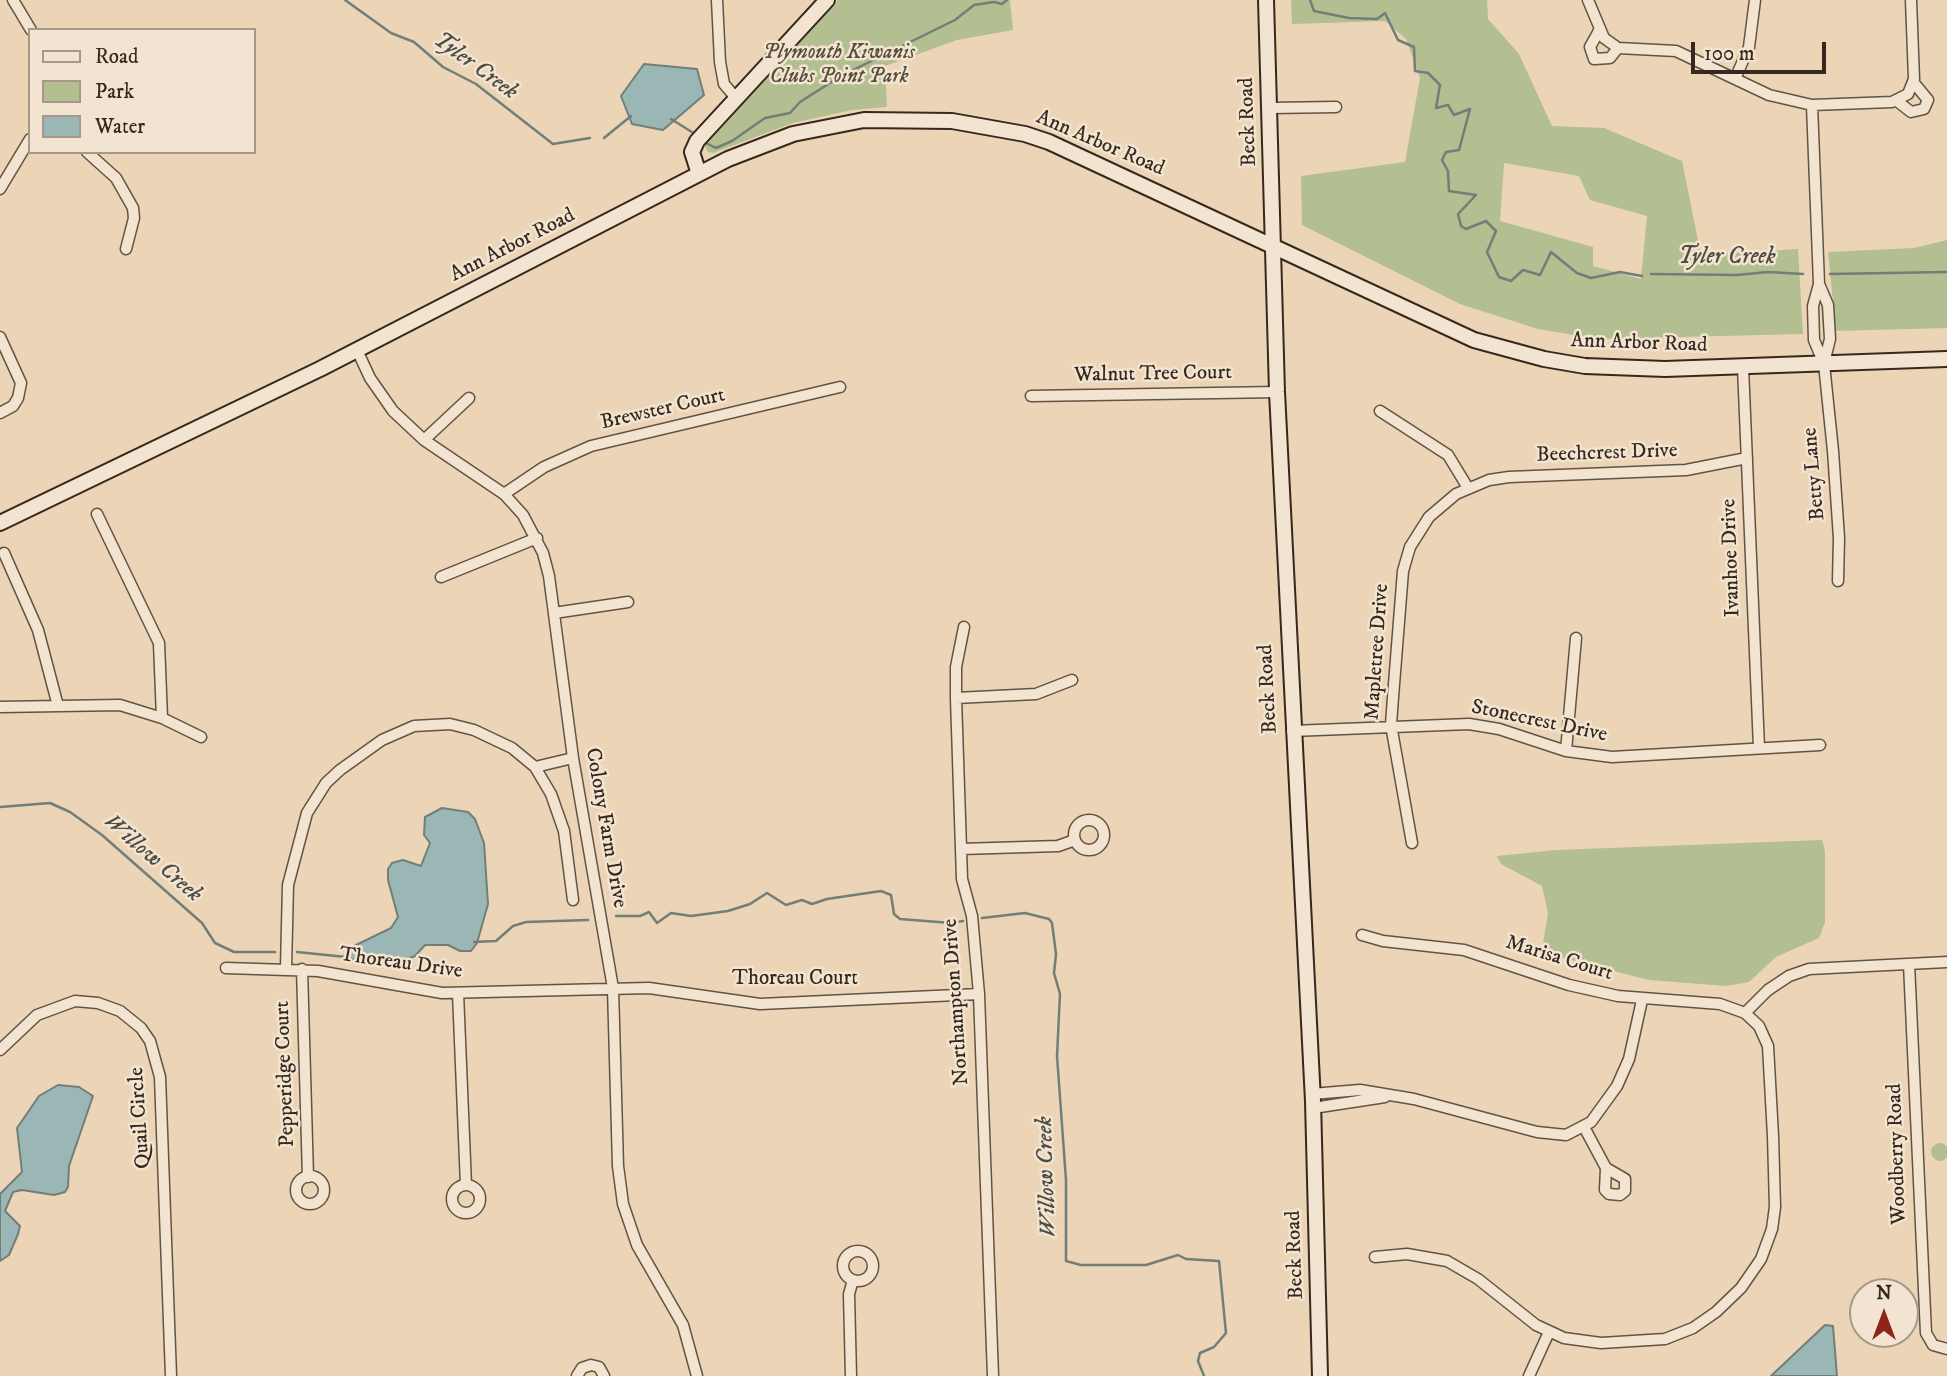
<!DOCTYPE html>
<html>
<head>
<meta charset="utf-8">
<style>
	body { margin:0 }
	#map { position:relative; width:1947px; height:1376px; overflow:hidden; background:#ebd5b6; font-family:"IM FELL DW Pica",serif }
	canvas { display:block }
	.legend { position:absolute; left:28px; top:28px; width:228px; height:126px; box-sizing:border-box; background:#f2e4d0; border:2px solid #a79988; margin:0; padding:9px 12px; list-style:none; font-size:21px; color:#36281d }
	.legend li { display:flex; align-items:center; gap:14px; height:35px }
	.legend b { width:35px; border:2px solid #a79988 }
	.north { position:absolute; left:1849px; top:1278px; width:70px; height:70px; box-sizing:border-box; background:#f2e4d0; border:2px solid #a79988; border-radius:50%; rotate:0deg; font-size:19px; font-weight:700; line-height:28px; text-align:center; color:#36281d }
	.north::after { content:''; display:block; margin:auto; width:24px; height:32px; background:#8f2418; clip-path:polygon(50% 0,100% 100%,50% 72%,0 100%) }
	.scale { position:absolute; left:1691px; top:42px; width:135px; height:32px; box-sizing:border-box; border:4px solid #36281d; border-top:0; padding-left:9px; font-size:21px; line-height:24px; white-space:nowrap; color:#36281d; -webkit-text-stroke:5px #f2e4d0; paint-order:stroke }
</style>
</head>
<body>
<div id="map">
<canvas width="1947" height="1376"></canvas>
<ul class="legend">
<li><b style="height:9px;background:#f2e4d0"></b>Road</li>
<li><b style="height:19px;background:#b3be91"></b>Park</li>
<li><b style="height:19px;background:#9ab7b5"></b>Water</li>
</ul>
<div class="north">N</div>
<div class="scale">100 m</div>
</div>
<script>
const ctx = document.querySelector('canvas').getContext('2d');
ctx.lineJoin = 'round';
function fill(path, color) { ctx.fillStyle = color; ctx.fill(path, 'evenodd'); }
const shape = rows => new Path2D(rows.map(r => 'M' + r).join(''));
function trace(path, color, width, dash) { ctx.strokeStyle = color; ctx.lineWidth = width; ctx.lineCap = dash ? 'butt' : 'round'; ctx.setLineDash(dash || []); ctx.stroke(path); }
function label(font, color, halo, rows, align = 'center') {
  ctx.font = font + ' "IM FELL DW Pica",serif'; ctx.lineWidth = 5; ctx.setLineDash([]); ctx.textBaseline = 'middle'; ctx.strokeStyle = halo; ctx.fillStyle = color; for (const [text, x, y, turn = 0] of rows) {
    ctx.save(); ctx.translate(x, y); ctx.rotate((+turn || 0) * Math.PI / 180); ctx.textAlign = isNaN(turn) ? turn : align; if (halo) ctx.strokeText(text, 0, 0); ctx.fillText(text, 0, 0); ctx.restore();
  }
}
fill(shape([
	[838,0,1010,0,1013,30,957,40,885,66,887,107,852,110,793,123,713,153,708,152,703,143],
	[1291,0,1487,0,1488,19,1519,54,1552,126,1604,128,1682,161,1701,255,1798,249,1803,334,1597,339,1538,329,1460,304,1302,225,1301,176,1405,162,1420,78,1406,39,1385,21,1292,24],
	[1504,163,1579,176,1590,200,1647,216,1641,279,1593,266,1593,247,1500,221],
	[1947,240,1947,328,1836,331,1828,252,1914,248],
	[1822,840,1825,851,1825,922,1819,938,1776,957,1749,982,1726,986,1649,980,1559,957,1542,949,1548,913,1542,886,1501,864,1497,856,1556,850],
	'1931 1152a9 9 0 1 1 18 0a9 9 0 1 1-18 0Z'
]), '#b3be91');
const water = shape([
	[644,64,697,69,704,95,663,130,632,124,621,96,644,64],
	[442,808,468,812,475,819,484,843,488,904,477,943,471,951,460,951,448,945,425,945,415,956,403,961,371,962,343,958,354,946,391,928,398,917,388,880,388,869,392,863,403,860,421,866,430,843,424,835,425,817,442,808],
	[58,1085,79,1087,93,1096,69,1166,68,1187,65,1192,54,1195,22,1190,13,1192,5,1211,20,1226,18,1234,9,1255,0,1261,0,1194,22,1172,17,1128,39,1096,58,1085],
	[1825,1325,1833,1326,1837,1376,1771,1376,1825,1325]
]);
fill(water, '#9ab7b5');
trace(water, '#727e78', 2);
trace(shape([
	[345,0,391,33,414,42,443,67,476,84,553,144,590,138],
	[1310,0,1314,11,1349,18,1377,19,1385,13,1398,40,1414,47,1415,71,1428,73,1440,85,1436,108,1448,105,1454,115,1470,109,1459,150,1446,152,1442,160,1448,171,1449,191,1476,195,1458,214,1461,226,1466,229,1486,221,1496,231,1487,252,1499,277,1511,281,1523,270,1540,275,1551,252,1577,273,1591,278,1620,272,1642,276],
	[671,119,695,134],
	[604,138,631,116],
	[702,141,716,148,732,141,765,118,790,113,800,102,841,76,955,20,974,5,994,2,1002,4,1007,0],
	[1651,274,1737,275,1768,272,1803,274],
	[1830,274,1947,272],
	[0,807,50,803,70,812,102,835,202,923,215,943,234,952,275,952],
	[616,916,640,916,649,912,657,923,671,913,691,916,728,911,750,904,767,893,786,905,802,900,812,904,827,899,881,891,891,895,894,914,900,919,951,923,963,921],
	[982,918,1025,913,1049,919,1052,923,1056,954,1054,973,1060,994,1057,1056,1066,1180,1066,1261,1081,1265,1146,1265,1178,1255,1186,1259,1219,1261,1226,1333,1214,1347,1200,1353,1198,1361,1204,1376],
	[474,942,496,941,513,926,526,922,588,920],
	[297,952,346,957]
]), '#727e78', 2.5);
const street = shape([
	[13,0,31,30],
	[717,0,720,62,724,84,736,98],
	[1588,0,1604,38,1618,48,1676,51,1769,95,1812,105,1892,102,1908,94,1914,79,1911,0],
	[1600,29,1590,47,1594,59,1610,58,1618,48],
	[1735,79,1749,47,1755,0],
	[1897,101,1911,112,1924,109,1928,100,1914,83],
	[1812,105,1819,284,1813,306,1814,340,1824,364,1833,451,1839,538,1838,581],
	[1270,108,1336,107],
	[87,152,116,178,133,208,134,218,126,249],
	[0,189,30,139],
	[1819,284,1828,305,1830,339,1824,363],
	[0,337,21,383,18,398,13,406,0,413],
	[357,350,370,378,393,411,424,440,504,494,523,515,543,553,549,576,573,758,613,988,618,1166,623,1204,637,1245,683,1325,697,1376],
	[1743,367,1759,748],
	[1031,396,1277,392],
	[1380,411,1448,455,1468,488],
	[424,440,469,398],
	[504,494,544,467,591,446,840,387],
	[97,514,159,643,162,718],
	[4,553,38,630,58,706],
	[441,577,537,538],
	[554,613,628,602],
	[964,627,956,667,956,698,962,879,972,916,979,994,993,1376],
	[956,698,1036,694,1072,680],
	[0,707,120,705,162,718,201,737],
	[1292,731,1469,724,1499,729,1566,751,1612,757,1820,745],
	[1566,751,1576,638],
	[535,767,573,758],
	'1074 835a15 15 0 1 1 30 0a15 15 0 1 1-30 0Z',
	[1412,843,1391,725,1393,697,1403,571,1410,547,1429,517,1456,494,1489,480,1509,477,1686,470,1747,458],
	[961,849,1058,846,1075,840],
	[1362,935,1383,941,1464,950,1569,985,1618,996,1720,1004,1745,1013,1759,1026,1768,1046,1773,1136,1775,1207,1772,1229,1761,1259,1741,1288,1716,1312,1693,1328,1665,1339,1601,1343,1564,1338,1536,1325,1478,1279,1447,1261,1407,1254,1375,1257],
	[1909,964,1926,1333,1933,1345,1947,1349],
	[226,968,318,971,442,993,649,988,760,1004,979,994],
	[286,968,288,885,307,813,326,783,340,770,382,740,414,726,450,724,474,730,512,748,535,767,551,794,564,831,573,900],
	[302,969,308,1177],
	[458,993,466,1185],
	[1745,1013,1768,990,1789,976,1809,969,1947,962],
	[0,1050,37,1015,75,1001,98,1003,120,1011,141,1028,150,1041,160,1077,171,1376],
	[1312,1094,1360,1090,1414,1099,1537,1132,1566,1135,1591,1122,1617,1086,1629,1059,1642,1000],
	[1313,1108,1385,1097],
	[1584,1127,1606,1168,1625,1179,1625,1191,1620,1195,1609,1194,1605,1190,1606,1168],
	'296 1190a14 14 0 1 1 28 0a14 14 0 1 1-28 0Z',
	'452 1199a14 14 0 1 1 28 0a14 14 0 1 1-28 0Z',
	'843 1266a15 15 0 1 1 30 0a15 15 0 1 1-30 0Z',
	[577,1376,582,1368,591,1365,599,1367,604,1376],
	[851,1376,849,1294,853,1280],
	[1529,1376,1549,1332]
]);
const secondary = shape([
	[1266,0,1277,392,1313,1101,1320,1376],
	[699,174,692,152,697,141,827,0],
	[0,523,320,369,728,159,793,134,864,120,952,121,1025,134,1049,142,1474,340,1544,359,1585,366,1665,369,1947,359]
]);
trace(street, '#635343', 13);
trace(secondary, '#36281d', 18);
trace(street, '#f2e4d0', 10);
trace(secondary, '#f2e4d0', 14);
label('italic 21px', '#554e3a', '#f2e4d0', [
	["Plymouth Kiwanis",839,54],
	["Clubs Point Park",839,78]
]);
label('21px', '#36281d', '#f2e4d0', [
	["Beck Road",1249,122,-92],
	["Ann Arbor Road",1100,144,23],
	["Ann Arbor Road",513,246,-27],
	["Ann Arbor Road",1639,344,2],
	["Walnut Tree Court",1153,375,-1],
	["Brewster Court",663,410,-13],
	["Beechcrest Drive",1607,454,-2],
	["Betty Lane",1815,474,-95],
	["Ivanhoe Drive",1732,558,-92],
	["Mapletree Drive",1378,652,-86],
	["Beck Road",1269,689,-93],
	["Stonecrest Drive",1539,722,12],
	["Colony Farm Drive",605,828,80],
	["Marisa Court",1559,959,17],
	["Thoreau Drive",401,964,8],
	["Thoreau Court",795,980],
	["Northampton Drive",957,1002,-94],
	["Pepperidge Court",286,1074,-92],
	["Quail Circle",141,1118,-94],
	["Woodberry Road",1898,1154,-92],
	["Beck Road",1296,1255,-92]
]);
label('italic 23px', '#4f4c43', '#f2e4d0', [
	["Tyler Creek",475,67,36],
	["Tyler Creek",1727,258],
	["Willow Creek",152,859,41],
	["Willow Creek",1048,1177,-92]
]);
</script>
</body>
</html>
